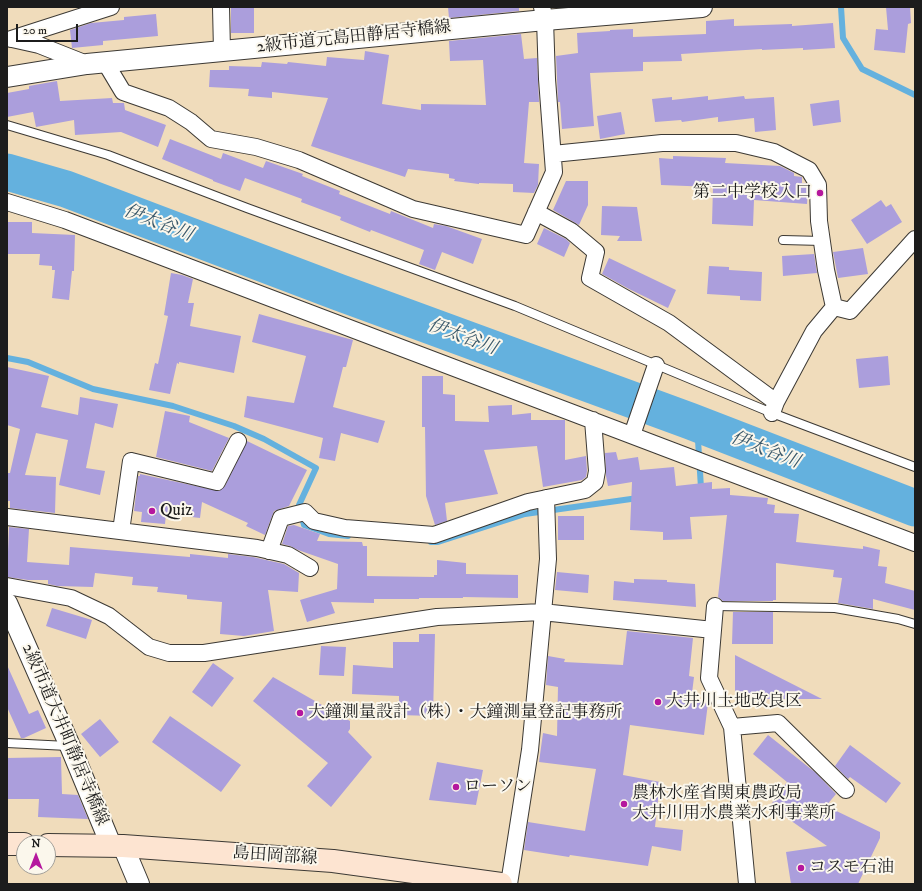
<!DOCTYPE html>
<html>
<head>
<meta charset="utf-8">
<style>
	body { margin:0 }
	#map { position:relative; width:922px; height:891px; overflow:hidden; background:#f0dcbb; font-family:"IM FELL DW Pica",serif }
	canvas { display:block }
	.frame { position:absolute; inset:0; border:8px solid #1c1c1c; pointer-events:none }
	.north { position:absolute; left:16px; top:835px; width:40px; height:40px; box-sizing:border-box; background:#fbf7ec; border:1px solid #a29f99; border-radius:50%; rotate:0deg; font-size:11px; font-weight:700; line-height:16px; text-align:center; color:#1c1c1c }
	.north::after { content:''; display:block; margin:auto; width:14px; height:18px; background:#b5179e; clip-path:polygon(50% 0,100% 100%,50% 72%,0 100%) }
	.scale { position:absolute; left:16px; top:24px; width:62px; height:18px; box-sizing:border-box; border:2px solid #1c1c1c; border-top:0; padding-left:5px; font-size:12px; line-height:14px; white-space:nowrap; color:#1c1c1c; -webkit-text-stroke:3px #fbf7ec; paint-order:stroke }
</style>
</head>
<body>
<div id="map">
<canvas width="922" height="891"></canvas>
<div class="frame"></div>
<div class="north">N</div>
<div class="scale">20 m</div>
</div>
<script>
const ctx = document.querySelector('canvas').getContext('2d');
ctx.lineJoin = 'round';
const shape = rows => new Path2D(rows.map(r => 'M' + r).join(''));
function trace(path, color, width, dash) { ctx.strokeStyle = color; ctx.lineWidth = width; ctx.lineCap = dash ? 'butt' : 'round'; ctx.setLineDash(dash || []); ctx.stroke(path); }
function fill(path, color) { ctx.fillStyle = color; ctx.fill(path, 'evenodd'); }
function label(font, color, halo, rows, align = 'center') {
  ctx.font = font + ' "IM FELL DW Pica","Noto Serif JP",serif'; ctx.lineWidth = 4; ctx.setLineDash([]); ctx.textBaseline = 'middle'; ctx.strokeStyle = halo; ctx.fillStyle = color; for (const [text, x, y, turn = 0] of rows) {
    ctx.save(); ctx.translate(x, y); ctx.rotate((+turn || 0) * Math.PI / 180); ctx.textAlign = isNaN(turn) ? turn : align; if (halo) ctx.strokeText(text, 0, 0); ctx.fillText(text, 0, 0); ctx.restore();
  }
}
trace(shape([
	[841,7,843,38,862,69,915,95],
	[7,358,28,362,93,389,173,406,234,426,264,439,316,468,299,505,304,525,329,534,348,536],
	[697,424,701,488,698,489],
	[431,542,438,542,525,514,638,498]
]), '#64b1de', 6);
trace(shape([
	[7,172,66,189,338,292,690,421,915,508]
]), '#64b1de', 37);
fill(shape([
	[231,7,254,7,254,33,231,33],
	[448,7,519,7,519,11,449,18],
	[886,7,910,7,911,23,908,24,905,53,874,50,876,29,888,30],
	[156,14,158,36,103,41,103,45,72,48,70,30,91,23,124,20,124,17],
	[734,19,734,26,792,24,792,26,833,23,835,48,803,50,803,48,762,50,762,49,681,54,682,61,643,62,643,71,590,73,594,126,562,129,560,102,558,102,556,56,578,53,577,33,610,31,610,30,633,29,633,37,706,34,706,21],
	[521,34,524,59,537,58,539,102,529,102,524,163,539,164,538,185,534,193,513,192,513,184,479,183,479,184,454,181,455,179,449,178,449,174,408,169,405,177,311,146,328,98,272,92,272,98,248,96,249,89,209,87,210,70,229,70,229,66,261,67,262,62,287,64,288,62,326,66,327,57,364,60,365,51,389,55,382,104,421,110,421,104,486,105,483,60,450,61,449,41],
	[57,81,60,101,112,98,113,103,124,103,125,110,166,125,158,147,121,132,75,135,74,120,36,127,33,112,7,117,7,93,29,89,29,86],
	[708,96,708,100,744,96,745,99,774,97,776,130,755,132,754,118,718,122,718,117,682,122,681,120,655,122,652,99,672,97,672,100],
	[839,100,841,122,813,126,810,104],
	[621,112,625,134,600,139,597,116],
	[170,139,221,159,223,153,263,168,266,161,303,174,302,176,340,191,339,194,390,214,391,211,433,228,434,224,446,226,482,239,473,264,442,252,435,270,419,264,424,250,371,230,370,232,340,220,341,217,301,202,302,199,245,178,240,191,213,181,213,180,162,159],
	[673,156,726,158,725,163,780,166,794,173,794,176,802,177,802,183,806,183,808,187,807,204,754,200,753,226,712,224,713,187,661,185,659,158,673,159],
	[566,181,588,181,588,205,579,225,553,210],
	[881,200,886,207,891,204,902,222,867,244,851,220],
	[602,206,637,207,642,241,617,241,620,236,601,235],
	[7,222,32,222,32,233,75,235,74,271,72,271,69,300,52,298,55,270,52,270,52,266,39,265,40,254,7,254],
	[544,228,566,239,570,243,564,257,537,244],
	[863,248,868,274,838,278,833,252],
	[814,254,817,273,783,276,782,256],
	[609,258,676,290,668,308,629,289,602,274],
	[709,266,729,267,729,270,762,272,761,301,740,300,740,296,707,294],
	[171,273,182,275,193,279,188,303,194,303,190,326,241,336,234,373,179,362,179,364,177,363,170,394,149,390,155,363,158,364,168,316,164,315],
	[259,314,353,340,346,367,343,367,333,407,385,421,378,443,341,433,335,461,319,458,323,438,244,417,247,396,294,403,306,356,252,342],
	[888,356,890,385,859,388,856,359],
	[7,367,49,376,41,407,78,415,80,397,118,404,113,428,95,423,86,468,105,471,100,495,59,485,68,440,36,433,25,475,56,477,55,513,10,508,10,501,7,501,7,473,10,473,20,429,7,425],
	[422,376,443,376,443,394,455,395,455,421,489,422,488,406,512,405,512,415,531,413,531,420,565,420,565,460,586,456,587,471,586,477,582,480,543,487,537,446,484,450,498,494,445,503,447,521,435,525,426,496,425,427,422,427],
	[165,411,190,416,189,422,229,438,212,471,156,457],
	[247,441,307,470,289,506,274,511,265,535,246,526,248,523,202,502,200,518,166,514,165,524,141,522,142,512,134,511,138,476,140,476,140,474,219,491,225,486],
	[616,452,618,460,638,457,640,470,674,467,676,486,712,482,712,489,730,488,730,495,768,498,767,504,775,505,774,513,799,514,796,542,863,549,863,546,880,550,878,566,887,567,885,583,915,591,915,610,873,599,873,609,838,603,842,578,833,577,834,570,776,563,776,600,773,600,773,601,723,601,718,597,727,515,690,517,692,539,663,540,663,532,630,530,632,482,608,486,606,476,605,453],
	[558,516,584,516,584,540,558,540],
	[294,525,320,534,317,541,362,542,363,546,367,546,367,576,434,577,434,575,437,575,437,560,466,563,466,574,518,575,518,598,463,597,463,598,419,598,419,599,374,599,374,603,331,602,335,613,307,622,300,600,337,589,338,564,298,550,290,546,282,544,288,526],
	[9,527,29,529,27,562,69,565,70,547,190,557,190,554,228,558,228,554,253,557,284,564,299,573,298,592,268,590,274,631,244,636,220,634,222,602,187,599,187,595,157,592,158,587,132,585,133,577,95,573,93,587,57,586,48,584,48,580,28,580,7,577],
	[557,572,589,575,588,593,555,590],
	[634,579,667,580,667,582,695,584,696,607,613,600,614,581,634,583],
	[52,608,92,620,86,639,46,626],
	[733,612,773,612,773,644,732,644],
	[627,631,693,638,689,676,694,677,691,701,708,703,704,735,630,725,623,775,660,782,655,827,683,830,681,851,652,846,648,866,570,855,569,857,524,850,528,822,585,831,596,769,539,762,543,733,557,736,558,687,546,685,548,656,565,659,564,662,623,665],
	[419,634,435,634,433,716,399,715,399,696,352,694,353,665,393,668,393,642,419,642],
	[321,646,346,647,344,676,319,675],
	[735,655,822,699,735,699],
	[213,663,234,678,212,707,192,692],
	[7,665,29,714,38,710,46,728,24,738,21,738,7,707],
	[273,677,350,721,350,729,348,732,372,757,331,807,307,786,328,763,253,701],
	[170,716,241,765,221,792,152,742],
	[100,719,119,742,100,757,81,734],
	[768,735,816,773,836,794,826,806,880,832,880,838,858,884,791,884,786,852,827,846,770,806,787,782,753,754],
	[850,745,901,783,886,803,850,777,848,779,835,766],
	[61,757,62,794,78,795,88,819,38,817,39,799,7,799,7,758],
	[437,762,483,770,476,805,429,800]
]), '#ab9edc');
const service = shape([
	[7,125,108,155,247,208,515,306,772,413,915,467],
	[783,240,822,241],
	[715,606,835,608,898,619,915,624],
	[7,743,68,746]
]);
const minor = shape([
	[221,7,222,51],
	[11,39,111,7],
	[12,39,39,45,87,64],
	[105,62,123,92,169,108,191,122,211,139,256,147,299,160,413,209,526,235,554,172,547,79,545,20,542,7],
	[553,154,662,143,736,143,774,152,809,170,818,185,819,221,826,270,834,307],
	[7,202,65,220,915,543],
	[536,212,571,231,596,252,590,278,669,323,776,402],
	[772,413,776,402,814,331,834,307,850,311,915,239],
	[632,435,656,365],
	[7,517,257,548,288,555,310,568],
	[121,531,131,461,217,482,238,441],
	[269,551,281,518,305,512,314,521,345,528,434,535,528,502,585,490,595,482,597,471,593,420],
	[7,586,71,598,109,616,149,647,169,653,204,653,437,617,542,612,713,630],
	[715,606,709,678,732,727,747,884],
	[732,727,778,723,846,790],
	[509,884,530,750,548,559,546,498]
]);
const tertiary = shape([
	[7,77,87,64,545,20,702,7],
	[7,603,70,746,111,845],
	[123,846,139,884]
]);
const secondary = shape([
	[7,844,24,844],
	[48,845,123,846,333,861,501,884]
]);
trace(service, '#3c3934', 10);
trace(minor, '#3c3934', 18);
trace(tertiary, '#3c3934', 22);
trace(secondary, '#3c3934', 24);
trace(service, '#fff', 8);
trace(minor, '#fff', 16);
trace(tertiary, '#fff', 20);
trace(secondary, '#fde4d1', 22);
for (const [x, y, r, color] of [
	[820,193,4,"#b5179e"],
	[152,511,4,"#b5179e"],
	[658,702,4,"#b5179e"],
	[300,713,4,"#b5179e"],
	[456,787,4,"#b5179e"],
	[624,804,4,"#b5179e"],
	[801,868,4,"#b5179e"]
]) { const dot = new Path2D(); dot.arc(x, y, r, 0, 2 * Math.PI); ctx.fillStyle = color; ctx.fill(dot); trace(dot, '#fbf7ec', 1.5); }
label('17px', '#1c1c1c', '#fbf7ec', [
	["2級市道元島田静居寺橋線",354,38,-6],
	["2級市道大井町静居寺橋線",64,735,67],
	["島田岡部線",275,857,4]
]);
label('17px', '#1c1c1c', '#fbf7ec', [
	["第二中学校入口",812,193,"right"],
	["Quiz",160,511],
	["大井川土地改良区",666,702],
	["大鐘測量設計（株）・大鐘測量登記事務所",308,713],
	["ローソン",464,787],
	["農林水産省関東農政局",632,794],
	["大井川用水農業水利事業所",632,814],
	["コスモ石油",809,868]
], 'left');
label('italic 18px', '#39586a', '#fbf7ec', [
	["伊太谷川",158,224,21],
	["伊太谷川",462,338,20],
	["伊太谷川",765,451,21]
]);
</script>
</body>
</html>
